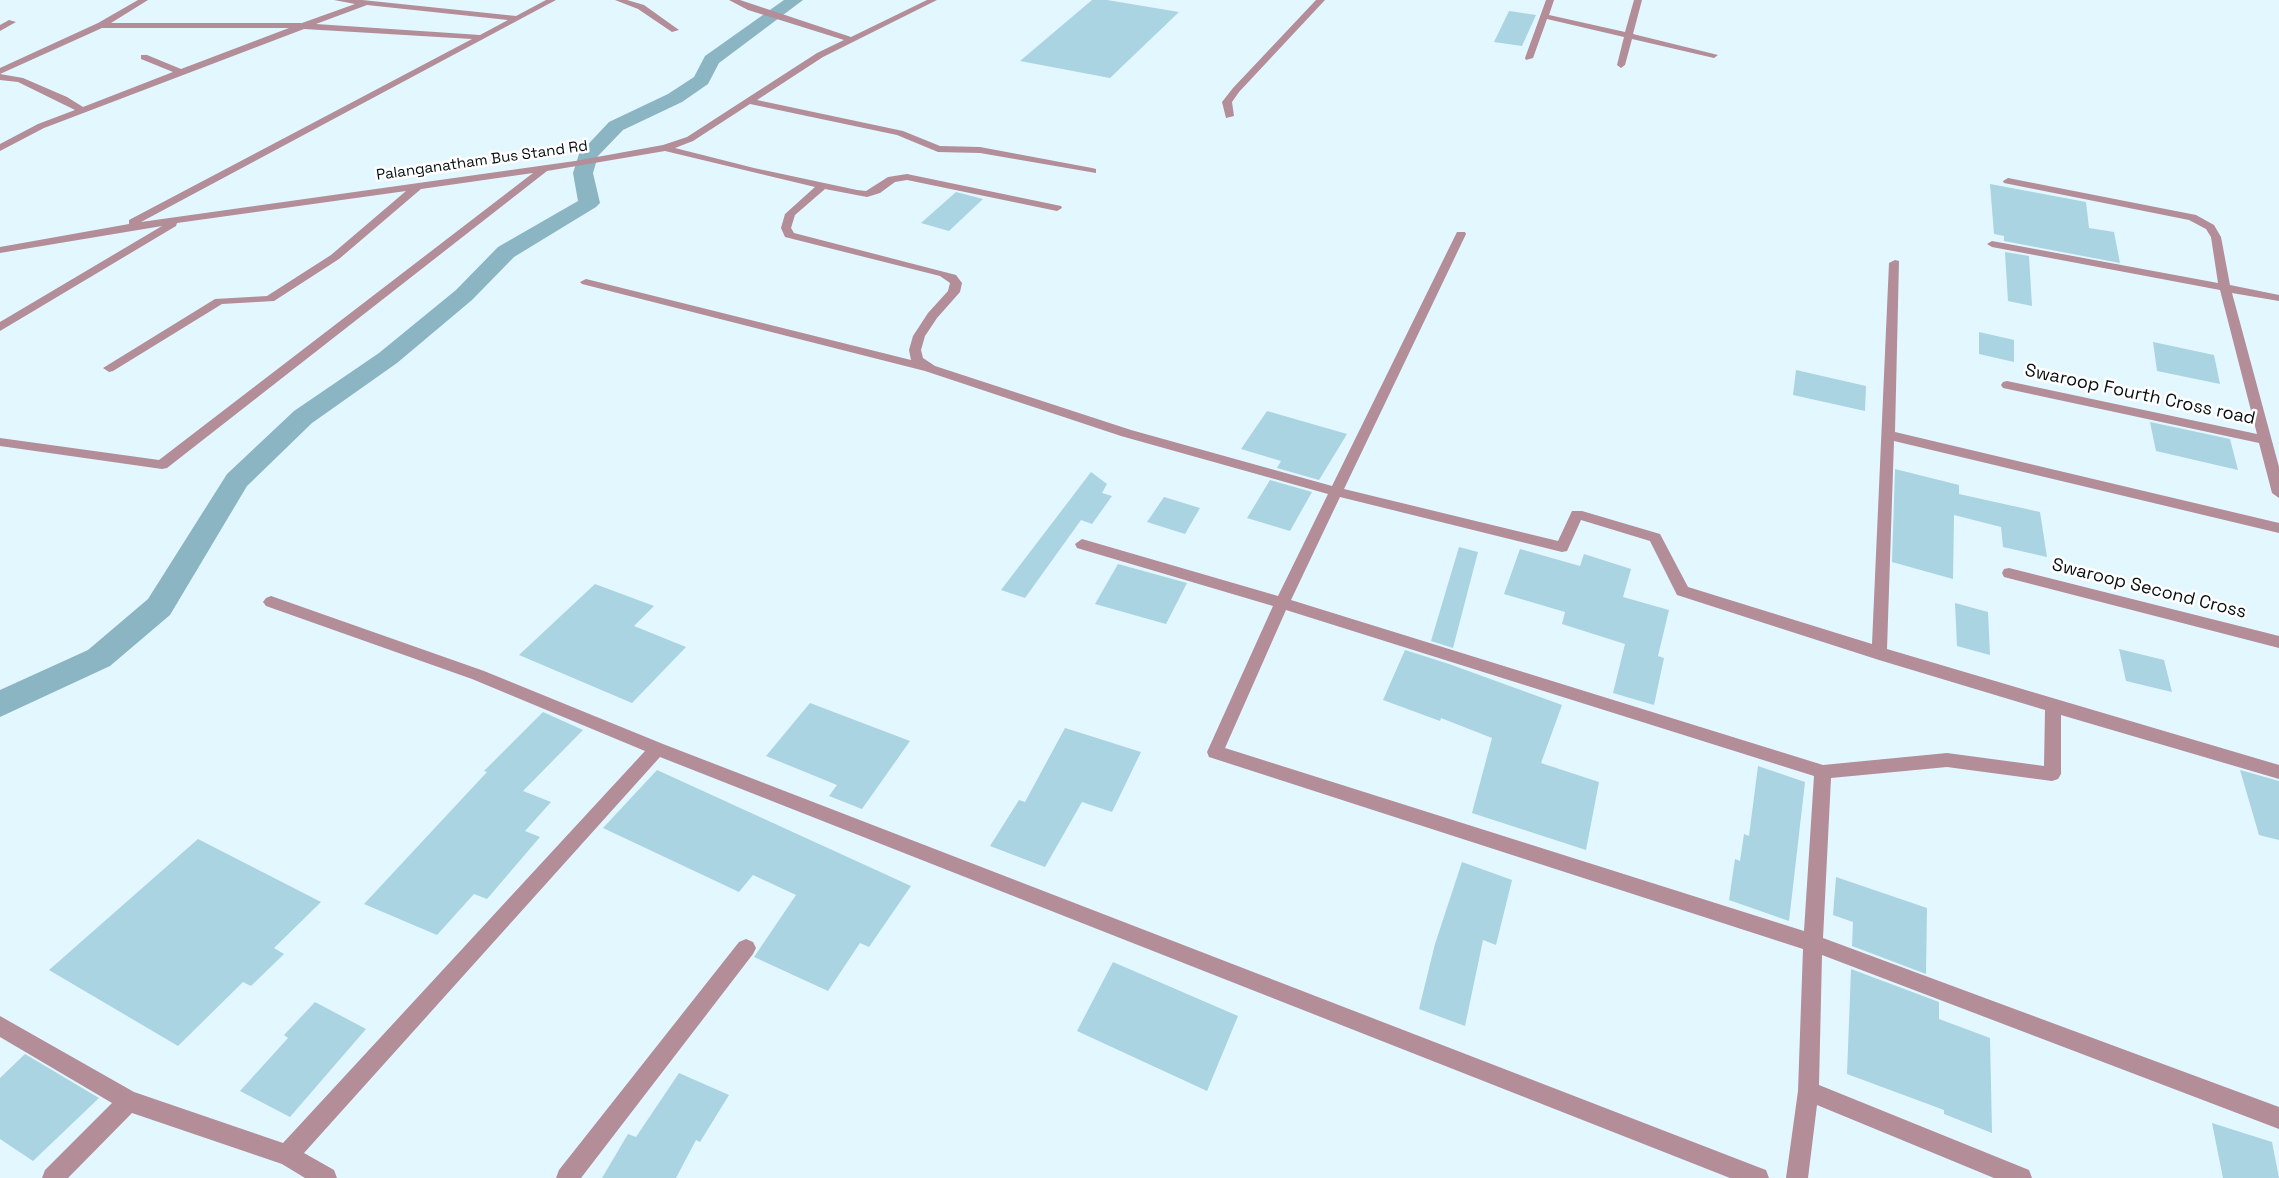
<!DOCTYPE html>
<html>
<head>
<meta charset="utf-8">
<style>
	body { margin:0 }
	canvas { display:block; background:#e2f7ff }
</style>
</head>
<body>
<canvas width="2279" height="1178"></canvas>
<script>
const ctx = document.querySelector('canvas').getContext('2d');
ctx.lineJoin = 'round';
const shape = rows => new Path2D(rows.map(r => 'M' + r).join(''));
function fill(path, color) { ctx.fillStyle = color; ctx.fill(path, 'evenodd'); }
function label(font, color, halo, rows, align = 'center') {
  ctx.font = font + ' "Space Grotesk",sans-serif'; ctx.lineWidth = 5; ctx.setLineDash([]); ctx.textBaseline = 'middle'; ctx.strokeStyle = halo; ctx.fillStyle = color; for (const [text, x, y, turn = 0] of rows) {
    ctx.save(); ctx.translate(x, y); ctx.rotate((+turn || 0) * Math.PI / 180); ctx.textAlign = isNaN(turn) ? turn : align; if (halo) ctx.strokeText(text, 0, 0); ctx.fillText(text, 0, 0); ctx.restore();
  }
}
fill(shape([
	[784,0,803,0,719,63,708,84,682,102,623,130,598,156,593,173,600,203,596,207,514,257,472,300,397,363,312,423,247,486,170,615,110,666,0,717,0,690,88,650,148,599,227,474,294,411,379,353,456,290,498,247,578,201,573,173,579,154,609,122,668,94,694,77,705,56,784,0]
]), '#8cb5c3');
fill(shape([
	[1092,0,1107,0,1179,12,1110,78,1020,61],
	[1509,11,1536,15,1522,46,1494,42],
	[1990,184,2086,202,2089,228,2114,232,2120,263,2004,241,2004,236,1994,234],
	[956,192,983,199,949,231,921,223],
	[2005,252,2029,256,2032,306,2008,301],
	[1979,332,2014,340,2014,362,1979,354],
	[2153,342,2214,355,2220,384,2157,371],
	[1796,370,1866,386,1865,411,1793,395],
	[1267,411,1347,434,1319,480,1277,468,1281,461,1241,449],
	[2150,422,2230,439,2238,470,2156,451],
	[1895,469,1959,485,1959,494,2040,512,2047,557,2003,547,2001,527,1954,515,1953,579,1892,562],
	[1091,472,1107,484,1102,493,1112,496,1092,524,1081,520,1025,598,1001,590],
	[1270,480,1312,492,1290,531,1247,518],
	[1164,497,1200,508,1185,534,1147,522],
	[1459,547,1478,552,1453,648,1431,641],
	[1520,549,1580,566,1584,554,1631,569,1623,597,1669,610,1658,656,1664,658,1654,705,1613,693,1625,644,1562,624,1565,612,1504,594],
	[1118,564,1187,583,1166,624,1095,604],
	[595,584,654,606,634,626,686,647,632,703,519,655],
	[1955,603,1988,612,1990,655,1957,646],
	[2119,649,2164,660,2172,692,2126,681],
	[1405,650,1449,664,1562,705,1541,763,1599,782,1586,850,1472,813,1492,738,1441,718,1440,721,1383,700],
	[810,703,910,741,862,809,829,796,837,785,766,756],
	[543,712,583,730,523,791,551,802,525,831,540,837,487,899,474,894,437,935,364,904,487,772,484,771],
	[1065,728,1141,752,1112,812,1082,802,1045,867,990,846,1019,800,1025,802],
	[1758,766,1805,782,1789,921,1729,900,1735,859,1740,861,1744,834,1749,836],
	[657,770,911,886,869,947,860,943,828,991,754,957,796,895,753,875,739,892,603,828],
	[2240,770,2279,781,2279,840,2259,835],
	[198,839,321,902,274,948,284,954,251,986,243,982,178,1046,49,970],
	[1462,862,1512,880,1496,945,1483,940,1465,1026,1419,1009,1435,944],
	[1836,877,1927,908,1926,974,1852,946,1853,922,1833,915],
	[1113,962,1238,1016,1207,1091,1077,1031],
	[1851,969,1939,1002,1939,1019,1990,1038,1992,1133,1944,1114,1944,1110,1847,1074],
	[315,1002,366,1029,290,1117,240,1091,288,1038,284,1035],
	[25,1054,99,1098,33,1161,0,1139,0,1078],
	[679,1073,729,1095,700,1142,696,1140,676,1178,602,1178,628,1134,636,1137],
	[2212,1123,2272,1142,2279,1178,2223,1178]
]), '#aad4e2');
fill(shape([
	[138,0,148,0,111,23,302,23,355,4,334,0,362,0,516,16,546,0,556,0,141,222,575,161,663,145,687,137,817,53,844,40,748,10,729,0,740,0,851,37,927,0,937,0,823,57,757,100,903,131,940,146,980,147,1092,168,1096,169,1096,173,980,153,938,152,897,135,750,104,693,141,675,148,754,168,857,190,866,191,888,177,907,174,1061,206,1062,208,1057,211,907,180,895,182,880,193,867,197,825,189,795,215,791,228,794,233,956,275,962,283,960,292,937,318,925,336,921,350,923,358,935,366,1131,430,1332,486,1456,234,1457,232,1465,232,1466,234,1344,489,1558,541,1572,511,1582,511,1660,534,1688,587,1872,644,1889,263,1895,260,1899,261,1895,432,2279,523,2279,533,1894,441,1887,649,2279,765,2279,779,2061,715,2061,774,2058,779,2052,781,1947,767,1831,778,1823,938,2279,1107,2279,1129,1822,955,1819,1085,2029,1170,2032,1178,1994,1178,1817,1105,1808,1178,1786,1178,1798,1091,1803,949,1209,757,1207,752,1273,606,1077,548,1075,544,1082,539,1278,596,1328,494,1121,436,925,371,582,284,580,282,586,279,911,360,909,350,913,336,928,313,948,291,950,283,940,276,785,237,781,228,785,214,815,187,665,151,547,171,167,468,162,469,0,446,0,438,159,460,533,173,421,189,339,259,274,301,222,304,113,371,109,372,103,368,215,299,267,296,331,255,406,191,177,223,176,226,0,331,0,322,162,226,0,253,0,247,129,224,129,220,472,39,304,29,44,128,0,151,0,144,38,124,75,110,18,82,0,80,0,74,23,78,67,97,83,107,173,72,141,59,141,55,147,55,181,69,289,28,102,28,0,74,0,68,98,23,138,0],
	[367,5,508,20,480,35,316,24,367,5],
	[1340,497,1562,552,1567,551,1581,520,1650,541,1677,595,1879,660,2045,710,2044,766,1947,753,1823,765,1291,600,1340,497],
	[1286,610,1814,776,1804,931,1225,748,1286,610],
	[615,0,627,0,644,5,679,30,672,32,638,9,615,0],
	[1316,0,1325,0,1239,92,1232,102,1234,116,1226,118,1222,102,1233,88,1316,0],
	[1546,0,1554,0,1549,15,1625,32,1634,0,1642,0,1633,34,1718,55,1714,58,1632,39,1625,65,1621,68,1617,65,1624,37,1547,19,1533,58,1526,60,1525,58,1546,0],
	[9,20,16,22,0,31,0,25,9,20],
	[2008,178,2196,215,2214,225,2221,237,2230,285,2279,295,2279,301,2232,293,2279,467,2279,498,2272,493,2259,443,2003,388,2001,385,2003,382,2007,381,2257,434,2220,290,1992,247,1987,244,1992,241,2218,283,2211,237,2206,229,2189,220,2004,183,2003,181,2008,178],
	[2009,568,2279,636,2279,648,2004,577,2002,573,2004,569,2009,568],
	[271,596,484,671,663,744,1758,1167,1766,1170,1769,1178,1730,1178,660,757,304,1153,334,1170,337,1178,305,1178,282,1164,132,1113,68,1178,42,1178,45,1170,112,1103,0,1037,0,1016,134,1092,283,1143,645,751,472,679,266,606,263,602,266,598,271,596],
	[746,939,753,942,756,948,753,954,581,1178,556,1178,559,1170,739,942,746,939]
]), '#b38d97');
label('15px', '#060e11', '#fff', [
	["Palanganatham Bus Stand Rd",482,161,-8]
]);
label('18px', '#060e11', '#fff', [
	["Swaroop Fourth Cross road",2140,395,12],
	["Swaroop Second Cross",2149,589,14]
]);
</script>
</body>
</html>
